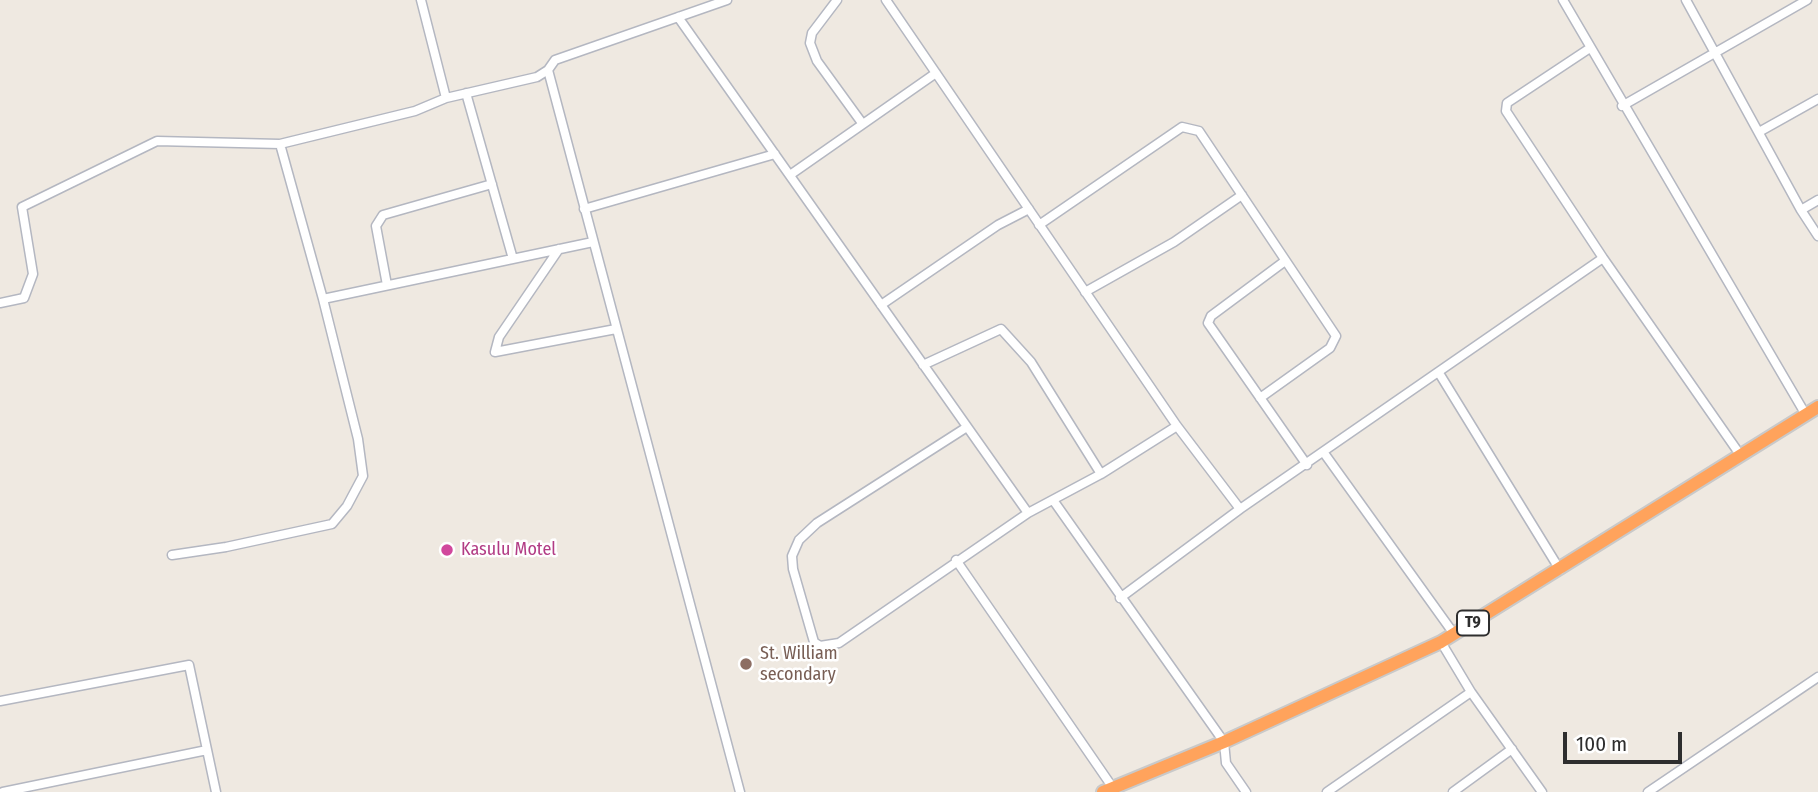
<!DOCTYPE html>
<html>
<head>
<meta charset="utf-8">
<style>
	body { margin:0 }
	#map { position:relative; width:1818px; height:792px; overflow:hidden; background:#efe9e1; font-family:"Fira Sans Condensed",sans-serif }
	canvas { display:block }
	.scale { position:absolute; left:1563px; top:732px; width:119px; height:32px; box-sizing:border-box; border:4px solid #2e2e2e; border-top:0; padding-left:9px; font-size:21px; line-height:24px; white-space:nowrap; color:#2e2e2e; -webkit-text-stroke:5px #fff; paint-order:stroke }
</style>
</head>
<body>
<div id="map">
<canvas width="1818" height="792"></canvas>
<div class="scale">100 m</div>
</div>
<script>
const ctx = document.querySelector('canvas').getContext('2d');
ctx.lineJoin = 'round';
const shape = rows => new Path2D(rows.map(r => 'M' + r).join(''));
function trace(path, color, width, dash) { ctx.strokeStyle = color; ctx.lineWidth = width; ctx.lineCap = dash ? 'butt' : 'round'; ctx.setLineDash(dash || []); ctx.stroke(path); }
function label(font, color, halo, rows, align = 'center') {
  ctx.font = font + ' "Fira Sans Condensed",sans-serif'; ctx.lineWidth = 5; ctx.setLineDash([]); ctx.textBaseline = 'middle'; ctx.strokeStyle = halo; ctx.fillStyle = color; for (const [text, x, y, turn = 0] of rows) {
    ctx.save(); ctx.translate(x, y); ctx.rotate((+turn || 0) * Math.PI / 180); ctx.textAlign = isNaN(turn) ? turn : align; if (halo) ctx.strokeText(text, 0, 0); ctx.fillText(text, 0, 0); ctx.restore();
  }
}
const minor = shape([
	[421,0,446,98],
	[727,0,555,60,548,70,740,792],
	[837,0,812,33,810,43,817,61,862,123],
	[886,0,1177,426,1240,509],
	[1563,0,1806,415],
	[1686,0,1801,210,1818,236],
	[678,17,1028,513],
	[1590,48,1507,103,1506,111,1603,258,1741,456],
	[466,93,513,259],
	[1622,106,1807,0],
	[1759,132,1818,99],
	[790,175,936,73],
	[584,209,775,154],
	[1801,210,1818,200],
	[1039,225,1182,127,1199,131,1336,336,1330,348,1260,398],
	[559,249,499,337,495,352,616,329],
	[1285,261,1211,316,1208,323,1307,465],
	[387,285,376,226,383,215,492,184],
	[1085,292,1174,242,1242,195],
	[323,299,593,242],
	[0,303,24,298,33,274,22,207,157,141,280,144,415,111,446,98,537,77,548,70],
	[881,305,998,225,1029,209],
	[923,365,1001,329,1031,362,1101,474],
	[1439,373,1560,570],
	[967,427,817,523,799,540,792,556,793,569,814,642,820,646,839,643,1028,513,1101,474,1177,426],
	[1324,453,1454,634],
	[1053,500,1224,742,1226,763,1246,792],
	[172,555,226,547,332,524,347,506,363,476,358,439,323,299,280,144],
	[956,560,1113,788],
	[1120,598,1240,509,1603,258],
	[1441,642,1471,692,1542,792],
	[0,701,189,665,216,792],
	[3,792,207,750],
	[1327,792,1471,692],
	[1453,792,1512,749],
	[1648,792,1818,677]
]);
const highway = shape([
	[1103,792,1224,742,1441,642,1818,407]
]);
trace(minor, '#b4b7c1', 11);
trace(highway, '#c9c9c9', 16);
trace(minor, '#fff', 8);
trace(highway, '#ffa35c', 12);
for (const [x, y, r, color] of [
	[447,550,7,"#d1479c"],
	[746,664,7,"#8d6e63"]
]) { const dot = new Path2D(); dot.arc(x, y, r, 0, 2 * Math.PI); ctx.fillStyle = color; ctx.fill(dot); trace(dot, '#fff', 2.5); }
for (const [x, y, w] of [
	[1473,623,32]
]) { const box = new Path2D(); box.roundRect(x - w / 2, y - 12.5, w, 25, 5); ctx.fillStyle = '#fff'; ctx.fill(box); trace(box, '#2e2e2e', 2); }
label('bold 16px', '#2e2e2e', null, [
	["T9",1473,623]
]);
label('18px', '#b23c85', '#fff', [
	["Kasulu Motel",461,550]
], 'left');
label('18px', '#785e54', '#fff', [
	["St. William",760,654],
	["secondary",760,675]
], 'left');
</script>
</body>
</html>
